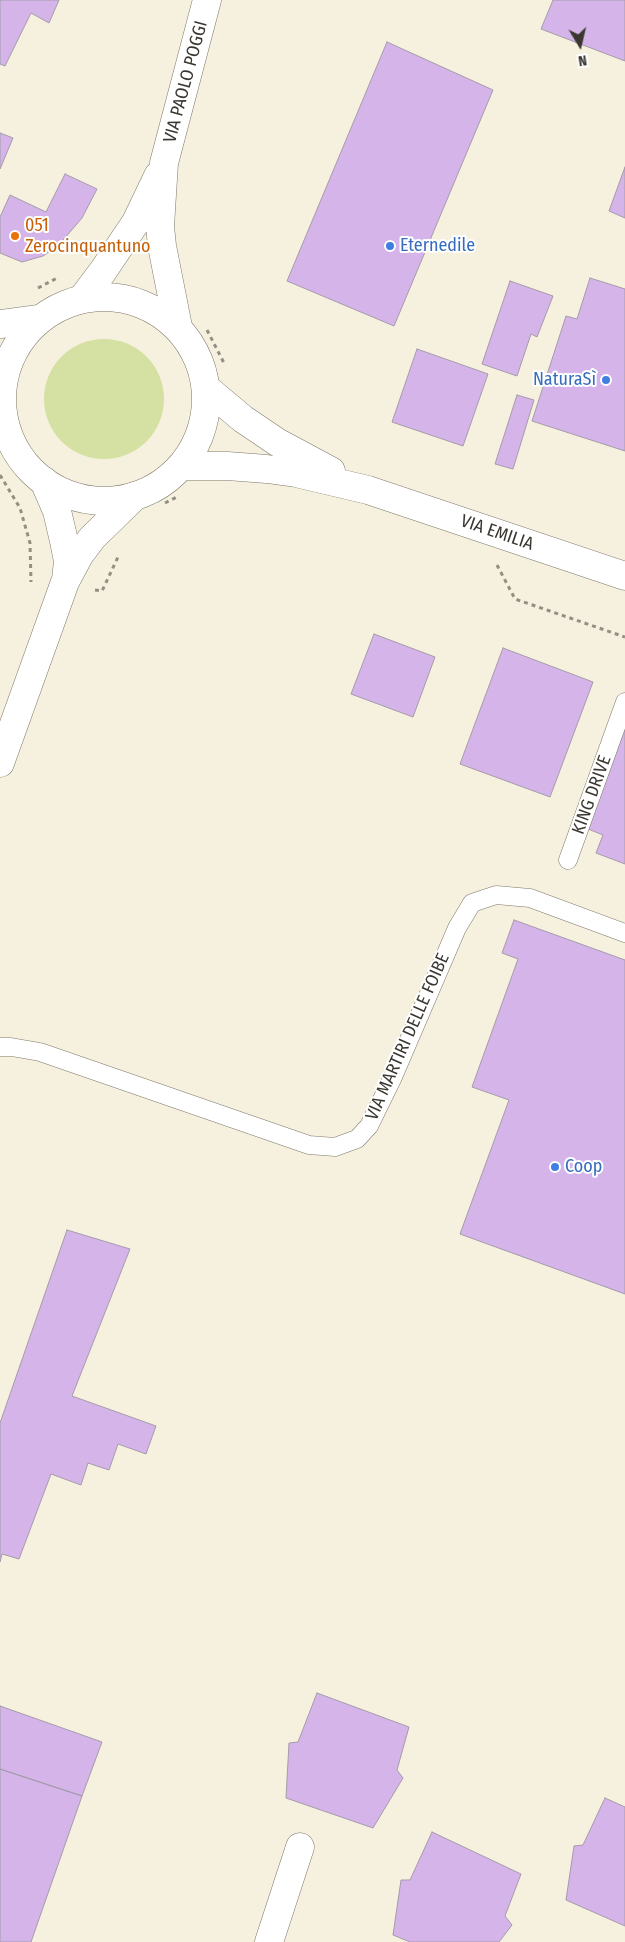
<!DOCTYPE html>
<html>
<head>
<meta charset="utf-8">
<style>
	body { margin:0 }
	#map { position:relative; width:625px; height:1942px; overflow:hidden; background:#f6f0de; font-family:"Fira Sans Condensed",sans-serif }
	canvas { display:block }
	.north { position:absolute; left:555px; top:20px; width:50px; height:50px; -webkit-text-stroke:4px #fff; paint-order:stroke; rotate:171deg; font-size:14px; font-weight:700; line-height:20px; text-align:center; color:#3a3731 }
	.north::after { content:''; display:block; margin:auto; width:18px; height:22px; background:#3a3731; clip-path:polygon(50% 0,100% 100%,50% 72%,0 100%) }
</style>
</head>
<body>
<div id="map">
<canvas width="625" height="1942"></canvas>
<div class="north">N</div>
</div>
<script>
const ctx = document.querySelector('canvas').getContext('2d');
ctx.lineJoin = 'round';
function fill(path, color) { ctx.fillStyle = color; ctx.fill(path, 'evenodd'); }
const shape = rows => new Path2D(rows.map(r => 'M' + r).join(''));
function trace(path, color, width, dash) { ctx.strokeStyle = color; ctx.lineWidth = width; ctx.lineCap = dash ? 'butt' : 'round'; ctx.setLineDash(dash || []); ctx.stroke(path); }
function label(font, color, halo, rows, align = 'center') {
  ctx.font = font + ' "Fira Sans Condensed",sans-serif'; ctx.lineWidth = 4; ctx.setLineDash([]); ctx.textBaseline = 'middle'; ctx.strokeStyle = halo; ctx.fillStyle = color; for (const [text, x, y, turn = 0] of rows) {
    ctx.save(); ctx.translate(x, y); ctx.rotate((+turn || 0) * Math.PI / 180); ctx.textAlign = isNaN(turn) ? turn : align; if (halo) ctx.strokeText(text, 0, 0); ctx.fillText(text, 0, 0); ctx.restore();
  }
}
fill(shape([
	'44 399a60 60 0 1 1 120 0a60 60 0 1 1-120 0Z'
]), '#d5e0a3');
const building = shape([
	[0,0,59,0,49,23,31,13,5,66,0,64,0,0],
	[553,0,625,0,625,61,541,29,553,0],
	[387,42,493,90,394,326,287,281,387,42],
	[0,133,13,138,0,169,0,133],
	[625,167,625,218,609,211,625,167],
	[65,174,97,189,82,218,58,246,43,256,22,262,0,253,0,217,10,195,46,212,65,174],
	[590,278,625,289,625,451,532,421,566,316,577,319,590,278],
	[510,281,553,296,537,337,531,334,517,376,482,364,510,281],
	[417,349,488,374,463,446,392,422,417,349],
	[517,395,534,400,513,469,495,464,517,395],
	[374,634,435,657,413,717,351,694,374,634],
	[503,648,593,682,550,797,460,764,503,648],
	[625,728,625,864,596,853,603,835,588,829,625,728],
	[514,920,625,960,625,1294,460,1234,509,1100,472,1087,518,959,502,953,514,920],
	[67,1230,130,1249,72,1396,156,1426,146,1454,118,1444,109,1470,88,1463,81,1485,51,1474,19,1559,2,1554,0,1562,0,1423,67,1230],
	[317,1693,409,1727,397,1770,403,1778,373,1828,286,1798,289,1743,298,1742,317,1693],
	[0,1706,102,1742,82,1796,0,1769,0,1706],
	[0,1769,82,1796,31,1942,0,1942,0,1769],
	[605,1798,625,1807,625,1926,566,1900,574,1846,583,1845,605,1798],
	[432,1832,521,1874,505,1916,512,1925,499,1942,410,1942,393,1935,401,1880,410,1880,432,1832]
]);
fill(building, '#d5b4e9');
trace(building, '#a49baa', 1);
const lane = shape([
	[568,860,625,702],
	[0,1047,11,1047,40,1052,309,1145,335,1147,357,1139,369,1126,393,1077,457,928,472,903,496,895,530,898,625,933]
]);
const street = shape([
	[269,1942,300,1847]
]);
const secondary = shape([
	[82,299,103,271,136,222,158,176],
	[178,327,162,246,160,226,164,163,207,0],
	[44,481,57,511,64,541,68,561,66,580],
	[0,763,65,582,80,554,92,538,135,496]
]);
const primary = shape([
	'2 399a102 102 0 1 1 204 0a102 102 0 1 1-204 0Z',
	[0,324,39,319],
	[206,388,243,419,277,442,331,471],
	[181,466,227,466,267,469,296,473,368,490,625,576]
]);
trace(lane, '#7e7869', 19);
trace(street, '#7e7869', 29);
trace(secondary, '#7e7869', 29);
trace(primary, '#7e7869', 29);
trace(shape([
	[38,288,59,277],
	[207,330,224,363],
	[0,475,20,508,30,543,31,582],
	[165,503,177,497],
	[497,565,515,599,625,637],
	[95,590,102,591,118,557]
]), '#948f84', 3, [4, 4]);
trace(lane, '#fff', 18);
trace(street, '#fff', 28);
trace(secondary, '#fff', 28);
trace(primary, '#fff', 28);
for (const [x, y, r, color] of [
	[15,236,5,"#e8710a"],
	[390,246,5,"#3f7fe0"],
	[606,380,5,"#3f7fe0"],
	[555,1167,5,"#3f7fe0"]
]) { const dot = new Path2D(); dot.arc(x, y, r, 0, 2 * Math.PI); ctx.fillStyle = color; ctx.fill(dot); trace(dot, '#fff', 2); }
label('18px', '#3a3731', '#fff', [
	["VIA PAOLO POGGI",186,82,-75],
	["VIA EMILIA",497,533,19],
	["KING DRIVE",592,795,-70],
	["VIA MARTIRI DELLE FOIBE",408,1037,-66]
]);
label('18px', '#c56008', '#fff', [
	["051",25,226],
	["Zerocinquantuno",25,247]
], 'left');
label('18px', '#366cbe', '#fff', [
	["Eternedile",400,246],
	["NaturaSì",596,380,"right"],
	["Coop",565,1167]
], 'left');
</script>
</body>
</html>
